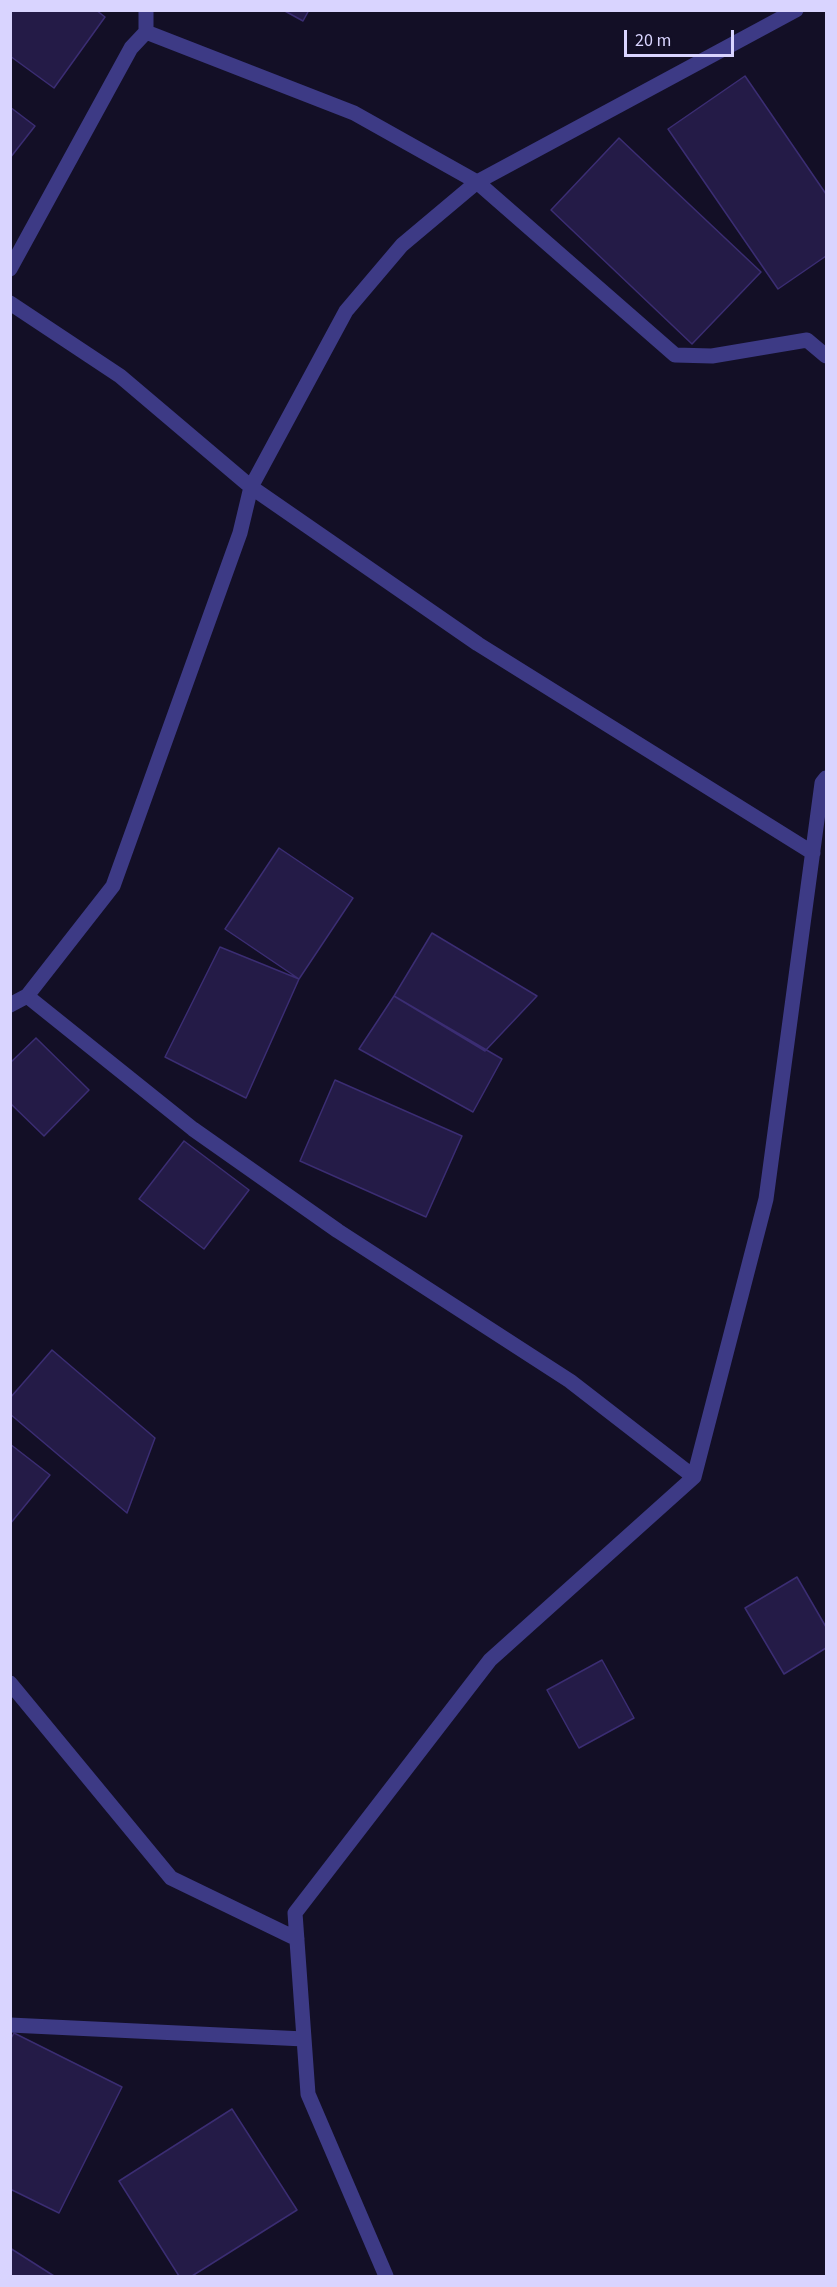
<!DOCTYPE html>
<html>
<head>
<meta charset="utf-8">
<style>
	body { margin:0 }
	#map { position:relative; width:837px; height:2287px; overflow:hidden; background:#130f26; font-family:"Source Sans 3",sans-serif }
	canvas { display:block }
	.frame { position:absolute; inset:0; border:12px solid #d9d4ff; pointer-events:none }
	.scale { position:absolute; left:624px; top:30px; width:110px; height:27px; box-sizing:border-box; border:3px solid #d9d4ff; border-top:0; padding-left:8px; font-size:18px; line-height:21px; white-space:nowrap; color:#d9d4ff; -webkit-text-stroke:4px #130f26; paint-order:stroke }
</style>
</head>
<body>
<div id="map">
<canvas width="837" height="2287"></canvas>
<div class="frame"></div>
<div class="scale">20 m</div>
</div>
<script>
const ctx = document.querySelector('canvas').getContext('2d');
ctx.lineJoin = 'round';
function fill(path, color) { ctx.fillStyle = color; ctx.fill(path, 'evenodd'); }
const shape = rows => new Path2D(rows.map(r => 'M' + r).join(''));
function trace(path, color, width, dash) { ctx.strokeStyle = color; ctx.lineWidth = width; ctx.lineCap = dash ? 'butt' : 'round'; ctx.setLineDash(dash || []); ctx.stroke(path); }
const building = shape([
	[10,10,96,10,105,17,54,88,10,56,10,10],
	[283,10,309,10,303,21,283,10],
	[745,76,826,194,826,256,778,289,668,129,745,76],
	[10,107,35,126,10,158,10,107],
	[619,138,761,272,692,344,551,210,619,138],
	[279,848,353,898,299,979,225,929,279,848],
	[432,933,537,996,485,1051,394,996,432,933],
	[220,947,299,979,246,1098,165,1057,220,947],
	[394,996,502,1059,473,1112,359,1049,394,996],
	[36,1038,89,1090,44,1136,10,1103,10,1063,36,1038],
	[335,1080,462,1136,426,1217,300,1161,335,1080],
	[184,1141,249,1190,204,1249,139,1199,184,1141],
	[52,1350,155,1438,127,1513,10,1414,10,1398,52,1350],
	[10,1444,50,1475,10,1524,10,1444],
	[797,1577,826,1627,826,1648,784,1674,745,1608,797,1577],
	[602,1660,634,1718,579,1748,547,1690,602,1660],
	[14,2033,122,2087,59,2213,10,2189,10,2040,14,2033],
	[232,2109,297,2210,192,2276,179,2276,119,2181,232,2109],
	[10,2248,54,2276,10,2276,10,2248]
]);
fill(building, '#241b47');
trace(building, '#3b2d73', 1.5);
trace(shape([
	[146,32,354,113,477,182,675,355,712,356,807,340,826,356],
	[10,269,131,48,146,32,146,10],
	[10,303,120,376,251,487,478,644,813,853],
	[27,996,193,1129,338,1231,570,1381,694,1477],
	[10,1005,27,996,113,886,240,533,251,487,346,311,402,245,477,182,796,10],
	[10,1683,171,1878,297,1939],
	[10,2025,304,2039],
	[386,2276,308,2094,295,1913,490,1660,694,1477,766,1199,822,783,826,778]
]), '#3d3a85', 15);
</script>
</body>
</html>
